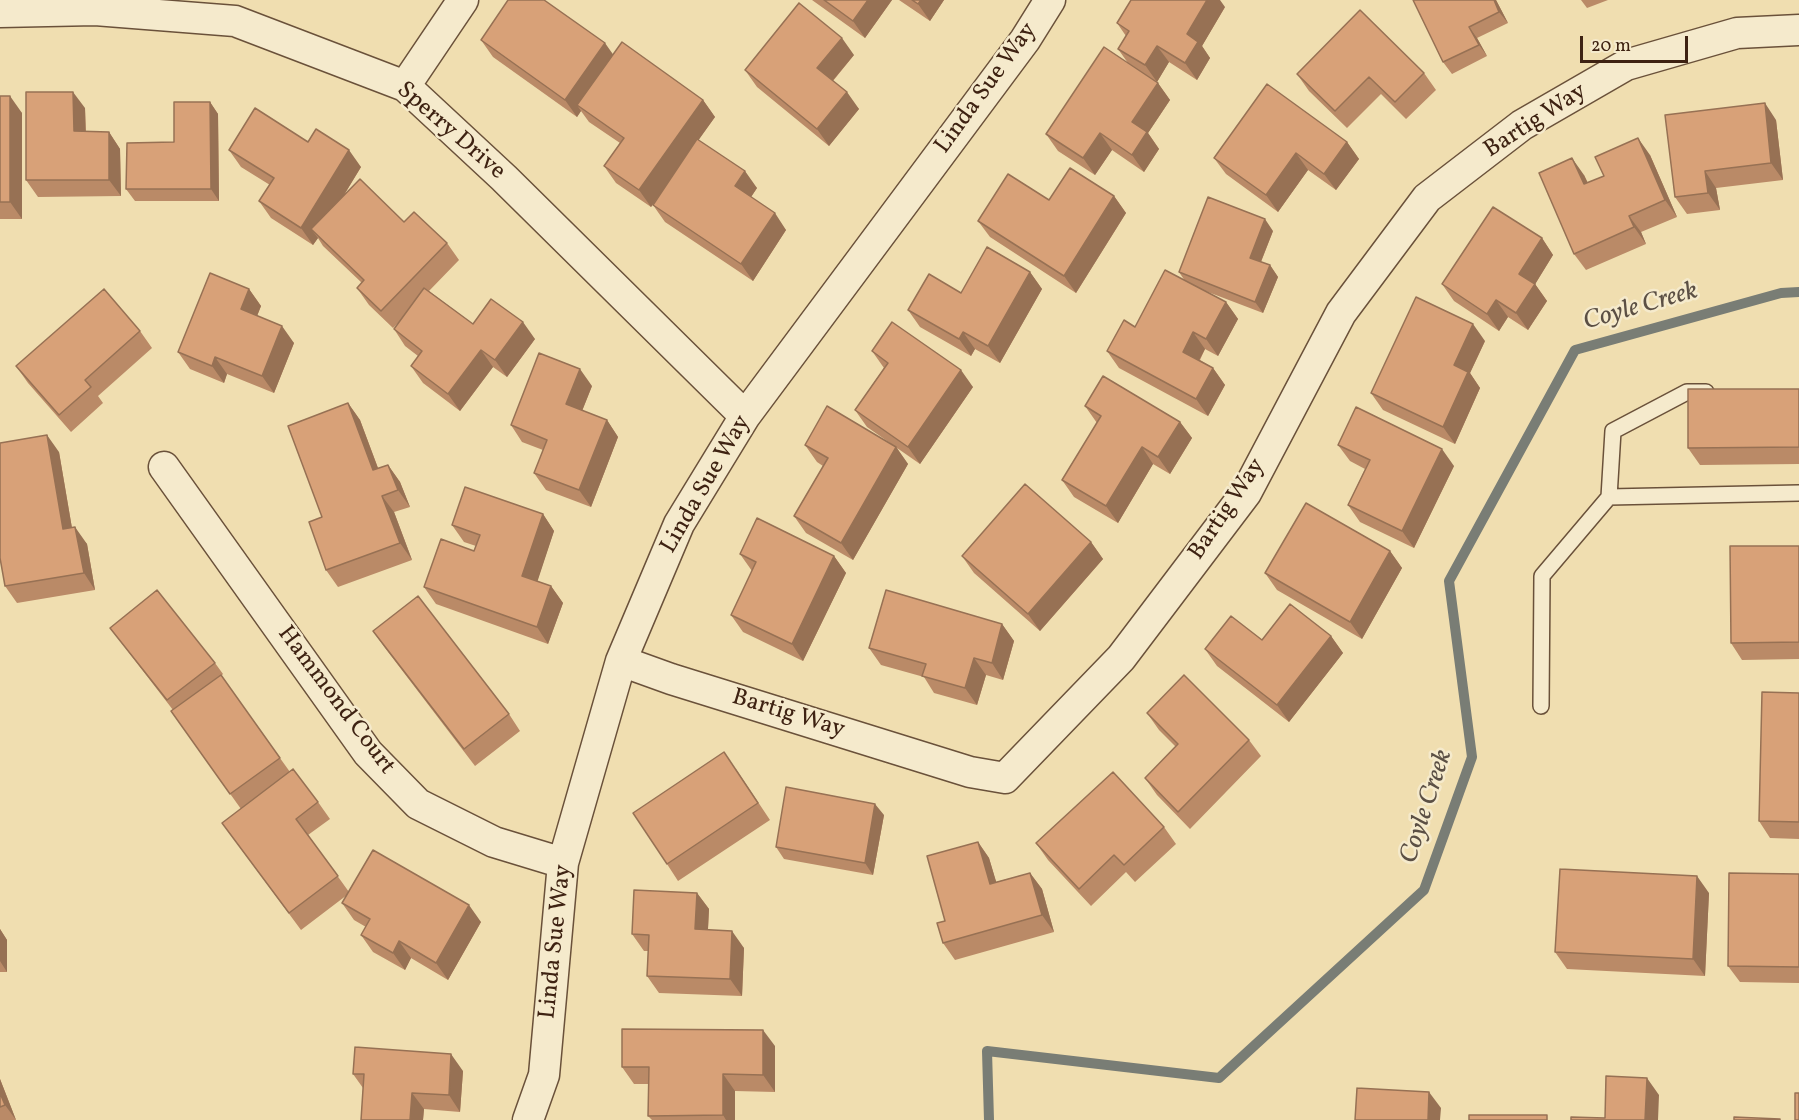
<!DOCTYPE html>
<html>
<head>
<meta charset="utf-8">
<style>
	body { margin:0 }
	#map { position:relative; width:1799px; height:1120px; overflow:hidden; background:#f0deb0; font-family:Vollkorn,serif }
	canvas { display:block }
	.scale { position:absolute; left:1580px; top:36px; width:108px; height:27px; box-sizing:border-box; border:3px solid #3e2212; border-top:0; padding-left:8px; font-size:18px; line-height:21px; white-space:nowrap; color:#3e2212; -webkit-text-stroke:4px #f5eacc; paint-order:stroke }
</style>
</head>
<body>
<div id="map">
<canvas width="1799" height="1120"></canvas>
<div class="scale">20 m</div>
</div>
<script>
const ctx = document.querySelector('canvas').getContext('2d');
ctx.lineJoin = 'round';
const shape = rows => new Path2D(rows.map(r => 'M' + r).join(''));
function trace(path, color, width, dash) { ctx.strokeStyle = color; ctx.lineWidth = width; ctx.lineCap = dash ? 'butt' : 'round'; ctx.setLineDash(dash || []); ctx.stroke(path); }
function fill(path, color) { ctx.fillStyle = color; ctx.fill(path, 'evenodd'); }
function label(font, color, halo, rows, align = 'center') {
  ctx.font = font + ' Vollkorn,serif'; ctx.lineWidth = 5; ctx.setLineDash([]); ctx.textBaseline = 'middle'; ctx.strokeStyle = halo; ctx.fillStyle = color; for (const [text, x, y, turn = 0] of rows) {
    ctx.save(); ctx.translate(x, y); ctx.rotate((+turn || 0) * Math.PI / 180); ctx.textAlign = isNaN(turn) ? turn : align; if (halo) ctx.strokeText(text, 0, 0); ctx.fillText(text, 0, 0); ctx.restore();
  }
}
trace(shape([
	[989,1120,987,1051,1219,1078,1424,890,1472,757,1449,581,1575,350,1781,293,1799,292]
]), '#797d75', 10);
const lane = shape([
	[1706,392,1687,392,1613,431,1609,497,1799,493],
	[1541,706,1542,576,1609,497]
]);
const street = shape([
	[0,12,95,10,235,21,405,86,504,178,745,416],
	[405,86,463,0],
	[164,467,368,753,418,804,494,842,563,863],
	[621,661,671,679,970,772,1005,778,1121,658,1246,493,1341,313,1427,198,1522,125,1626,65,1737,33,1799,30],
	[528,1120,544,1075,563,863,621,661,679,524,745,416,1025,40,1050,0]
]);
trace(lane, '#6a513a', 18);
trace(street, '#6a513a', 33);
trace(lane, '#f5eacc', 15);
trace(street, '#f5eacc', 30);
fill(shape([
	[812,0,892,0,865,38],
	[899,0,944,0,930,21],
	[1413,0,1496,0,1508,23,1477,38,1487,56,1452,74,1443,62],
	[1581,0,1608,0,1587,8],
	[1225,7,1202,46,1210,58,1197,80,1169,62,1157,82,1170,100,1148,133,1159,149,1144,172,1112,150,1095,175,1058,151,1046,134,1128,63,1118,49,1126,36,1117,23],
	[481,40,613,55,703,100,715,117,698,140,757,188,751,197,786,230,753,281,665,222,653,205,669,181,651,207,616,183,604,166,620,143,589,122,581,111,577,117,493,57],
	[854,55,833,81,859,109,829,146,757,87,745,70],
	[1424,73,1436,90,1406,119,1381,94,1347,128,1309,91,1297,74],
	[0,96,22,113,22,219,0,219],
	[210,102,218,114,219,201,135,201,126,189,174,142],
	[85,108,86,132,109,132,120,149,121,196,38,197,26,180],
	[1665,115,1776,120,1783,180,1716,188,1720,210,1687,214,1675,197],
	[308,142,361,167,344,195,404,222,447,243,459,260,429,291,473,324,535,339,507,377,493,367,460,411,423,383,411,366,418,356,405,346,394,329,399,322,393,328,369,305,357,288,362,283,323,246,318,238,313,245,271,218,259,201,270,185,241,167,229,150],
	[1347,142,1359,159,1336,190,1308,170,1278,212,1226,174,1214,158],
	[1650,155,1677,217,1641,232,1646,244,1586,270,1574,254,1584,175,1588,183],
	[1114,196,1126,213,1076,293,990,237,978,221,1049,200],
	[1273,231,1261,262,1270,265,1278,277,1263,313,1200,289,1226,302,1238,319,1218,356,1205,349,1200,360,1213,368,1225,385,1208,416,1119,368,1107,351,1185,281,1179,272],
	[1542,238,1553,255,1535,284,1547,301,1528,330,1508,317,1499,331,1454,301,1442,284],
	[1030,272,1042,289,1000,363,975,349,971,356,920,327,908,310],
	[249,289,261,306,257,316,294,343,274,393,227,374,224,383,190,369,178,352],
	[140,331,152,348,98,396,103,403,71,432,28,383,16,366],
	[1485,341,1470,373,1480,388,1455,444,1383,410,1371,393],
	[872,351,973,387,920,464,897,448,908,464,853,560,806,533,794,516,823,466,817,462,805,445,890,443,867,427,855,410,884,368],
	[592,386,582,411,607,420,618,437,591,507,546,490,534,473,543,450,522,442,511,425],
	[1799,389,1799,464,1700,465,1688,448],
	[348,403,360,420,378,468,388,465,400,482,410,507,394,512,412,560,338,587,326,570,322,517],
	[1085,406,1180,422,1192,438,1170,474,1153,464,1118,523,1074,497,1062,480,1097,423],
	[1338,445,1454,466,1414,548,1360,522,1348,505,1365,469,1350,461],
	[59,452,72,528,87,544,95,590,17,603,5,586],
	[543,514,554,531,537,581,551,586,563,603,548,644,436,604,424,587,474,551,476,546,464,542,452,525],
	[1091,542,1103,559,1040,631,974,573,962,556],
	[1799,546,1799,659,1742,660,1731,643],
	[1390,551,1402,568,1362,639,1277,590,1265,573],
	[740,554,834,556,846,573,803,661,743,632,731,615,752,571],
	[1002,624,1014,641,1003,680,986,675,977,705,934,693,924,677,881,665,869,648],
	[110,628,215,663,223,674,221,676,290,772,318,802,330,819,308,835,349,892,481,922,448,980,411,958,405,970,373,952,361,935,366,927,354,920,342,903,347,895,301,930,222,823,241,809,171,711,173,710],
	[373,631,509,714,520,731,475,766,385,648],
	[1331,636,1343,653,1289,722,1217,666,1205,649],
	[1799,693,1799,839,1770,838,1759,821],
	[1147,713,1249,740,1261,756,1190,829,1157,795,1145,778,1176,747,1159,730],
	[736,769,770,820,678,881,667,864],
	[884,815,873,875,784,859,776,847],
	[1164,827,1176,844,1135,882,1126,872,1091,906,1048,860,1036,843],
	[978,842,989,858,996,882,1030,873,1042,889,1054,932,955,960,943,943,945,921],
	[1799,874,1799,983,1740,982,1728,966],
	[697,893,709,909,708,930,744,948,742,996,659,993,647,976,648,951,644,951,632,934],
	[1709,893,1705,976,1567,969,1555,952],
	[0,929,7,940,7,972,0,972],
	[775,1046,775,1092,735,1091,735,1120,652,1120,648,1116,649,1084,634,1084,622,1067],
	[463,1071,460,1112,424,1109,423,1120,361,1120,363,1088,353,1074],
	[0,1079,16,1120,0,1120]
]), '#ba8a67');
fill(shape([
	[868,0,892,0,865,38,853,21],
	[921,0,944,0,930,21,918,4],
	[1207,0,1220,0,1225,7,1202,46,1210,58,1197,80,1185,63,1187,34],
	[1494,0,1496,0,1508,23,1499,12],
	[1469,27,1477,38,1487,56,1479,45],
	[842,38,854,55,829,85,817,68],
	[605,43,617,60,577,105,581,111,577,117,565,100],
	[1157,46,1169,62,1157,82,1145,65],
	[1158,83,1170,100,1148,133,1159,149,1144,172,1132,155,1132,122],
	[73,92,85,108,86,148,74,131],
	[847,92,859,109,829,146,817,129],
	[10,96,22,113,22,219,10,202],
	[703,100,715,117,651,207,639,190],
	[210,102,218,114,219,201,211,189],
	[1765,103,1776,120,1783,180,1771,163],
	[109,132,120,149,121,196,109,180],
	[1100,133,1112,150,1095,175,1083,158],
	[1638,138,1650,155,1677,217,1665,200],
	[1347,142,1359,159,1336,190,1324,174],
	[349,150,361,167,319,236,311,229,318,238,313,245,301,228],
	[1296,153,1308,170,1278,212,1266,195],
	[1572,158,1584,175,1596,201,1584,184],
	[745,171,757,188,747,203,735,186],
	[1705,171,1716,188,1720,210,1708,193],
	[1114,196,1126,213,1076,293,1064,276],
	[775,213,786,230,753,281,741,264],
	[1629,216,1641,232,1646,244,1634,227],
	[1265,219,1273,231,1258,269,1250,258],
	[1542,238,1553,255,1531,291,1519,274],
	[1270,265,1278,277,1263,313,1255,302],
	[1030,272,1042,289,1000,363,988,346],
	[1535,284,1547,301,1528,330,1516,313],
	[249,289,261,306,253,326,241,309],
	[1496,300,1508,317,1499,331,1487,314],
	[1226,302,1238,319,1218,356,1206,339],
	[523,322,535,339,507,377,495,360],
	[1473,324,1485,341,1470,373,1480,388,1455,444,1443,427,1454,365],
	[282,326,294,343,274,393,262,376],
	[963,332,975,349,971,356,959,339],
	[1193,332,1205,349,1195,368,1183,352],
	[481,350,493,367,460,411,448,394],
	[215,357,227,374,224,383,212,366],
	[1213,368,1225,385,1208,416,1196,399],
	[580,369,592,386,578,421,566,404],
	[961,370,973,387,920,464,908,447],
	[348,403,360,420,385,487,373,470],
	[607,420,618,437,591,507,579,490],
	[1180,422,1192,438,1170,474,1158,457],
	[47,435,59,452,75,546,63,529],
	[896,447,908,464,853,560,841,543],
	[1142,447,1153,464,1118,523,1106,506],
	[1442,449,1454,466,1414,548,1402,531],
	[388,465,400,482,410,507,398,490],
	[382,496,394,512,412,560,400,543],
	[543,514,554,531,534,592,522,576],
	[75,527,87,544,95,590,84,573],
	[1091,542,1103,559,1040,631,1028,614],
	[1390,551,1402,568,1362,639,1350,622],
	[834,556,846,573,803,661,792,644],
	[551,586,563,603,548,644,537,627],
	[1002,624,1014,641,1003,680,992,663],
	[1331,636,1343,653,1289,722,1277,705],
	[974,658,986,675,977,705,965,688],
	[875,804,884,815,873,875,865,863],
	[978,842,989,858,1002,901,990,884],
	[1030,873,1042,889,1054,932,1042,915],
	[1697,876,1709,893,1705,976,1693,959],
	[697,893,709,909,707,946,695,929],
	[469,905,481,922,448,980,436,963],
	[0,929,7,940,7,972,0,961],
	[732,931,744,948,742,996,730,979],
	[399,941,411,958,405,970,393,953],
	[763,1030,775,1046,775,1092,763,1075],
	[451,1054,463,1071,460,1112,449,1095],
	[723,1074,735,1091,735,1120,726,1120,723,1115],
	[1647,1078,1659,1095,1658,1120,1645,1120],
	[0,1079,16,1120,5,1105,0,1093],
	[1429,1092,1441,1108,1440,1120,1428,1120],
	[412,1093,424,1109,423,1120,410,1120]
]), '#977154');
const building = shape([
	[508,0,544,0,605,43,565,100,481,40,508,0],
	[824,0,868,0,853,21,824,0],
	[912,0,921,0,918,4,912,0],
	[1131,0,1207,0,1187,34,1198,42,1185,63,1157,46,1145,65,1118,49,1129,31,1117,23,1131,0],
	[1413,0,1494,0,1499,12,1469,27,1479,45,1443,62,1413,0],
	[799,3,842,38,817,68,847,92,817,129,745,70,799,3],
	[1360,10,1424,73,1395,102,1369,77,1335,111,1297,74,1360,10],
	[622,42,703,100,639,190,604,166,624,138,577,105,622,42],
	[1104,47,1158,83,1132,122,1147,132,1132,155,1100,133,1083,158,1046,134,1104,47],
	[1267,84,1347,142,1324,174,1296,153,1266,195,1214,158,1267,84],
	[26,92,73,92,74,131,109,132,109,180,26,180,26,92],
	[0,96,10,96,10,202,0,202,0,96],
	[174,102,210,102,211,189,126,189,127,143,174,142,174,102],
	[1765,103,1771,163,1705,171,1708,193,1675,197,1665,115,1765,103],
	[255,108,308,142,316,129,349,150,301,228,259,201,274,178,229,150,255,108],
	[1638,138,1665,200,1629,216,1634,227,1574,254,1539,173,1572,158,1584,184,1604,176,1595,157,1638,138],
	[697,139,745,171,735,186,775,213,741,264,653,205,697,139],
	[1070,168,1114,196,1064,276,978,221,1008,174,1049,200,1070,168],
	[360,179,404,222,414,212,447,243,381,311,357,288,364,280,311,229,360,179],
	[1208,197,1265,219,1250,258,1270,265,1255,302,1179,272,1208,197],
	[1493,207,1542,238,1519,274,1535,284,1516,313,1496,300,1487,314,1442,284,1493,207],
	[987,247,1030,272,988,346,963,332,959,339,908,310,929,274,961,293,987,247],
	[1165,270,1226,302,1206,339,1193,332,1183,352,1213,368,1196,399,1107,351,1124,320,1135,327,1165,270],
	[210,273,249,289,241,309,282,326,262,376,215,357,212,366,178,352,210,273],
	[424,288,473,324,491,299,523,322,495,360,481,350,448,394,411,366,422,351,394,329,424,288],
	[104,289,140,331,85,380,91,387,59,415,16,366,104,289],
	[1416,297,1473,324,1454,365,1468,372,1443,427,1371,393,1416,297],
	[892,322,961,370,908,447,855,410,888,363,872,351,892,322],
	[539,353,580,369,566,404,607,420,579,490,534,473,547,440,511,425,539,353],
	[1103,376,1180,422,1158,457,1142,447,1106,506,1062,480,1101,416,1085,406,1103,376],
	[1688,389,1799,389,1799,447,1688,448,1688,389],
	[348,403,373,470,388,465,398,490,382,496,400,543,326,570,309,522,322,517,288,426,348,403],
	[827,406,896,447,841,543,794,516,828,458,805,445,827,406],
	[1356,407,1442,449,1402,531,1348,505,1370,460,1338,445,1356,407],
	[47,435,63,529,75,527,84,573,5,586,0,558,0,443,47,435],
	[1025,484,1091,542,1028,614,962,556,1025,484],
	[465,487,543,514,522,576,551,586,537,627,424,587,441,539,474,551,480,535,452,525,465,487],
	[1306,503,1390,551,1350,622,1265,573,1306,503],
	[757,518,834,556,792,644,731,615,756,562,740,554,757,518],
	[1730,546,1799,546,1799,642,1731,643,1730,546],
	[157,590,215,663,167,700,110,628,157,590],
	[886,590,1002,624,992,663,974,658,965,688,922,676,926,664,869,648,886,590],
	[418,596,509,714,464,749,373,631,418,596],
	[1290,604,1331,636,1277,705,1205,649,1231,616,1262,640,1290,604],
	[221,675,280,758,230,794,171,711,221,675],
	[1184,675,1249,740,1178,812,1145,778,1178,744,1147,713,1184,675],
	[1762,692,1799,693,1799,822,1759,821,1762,692],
	[724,752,758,803,667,864,633,813,724,752],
	[293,769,318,802,296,819,338,876,289,913,222,823,293,769],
	[1113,772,1164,827,1124,865,1114,855,1079,889,1036,843,1113,772],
	[786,787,875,804,865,863,776,847,786,787],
	[978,842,990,884,1030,873,1042,915,943,943,937,923,945,921,927,856,978,842],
	[373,850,469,905,436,963,399,941,393,953,361,935,370,919,342,903,373,850],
	[1560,869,1697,876,1693,959,1555,952,1560,869],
	[1729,873,1799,874,1799,967,1728,966,1729,873],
	[634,890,697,893,695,929,732,931,730,979,647,976,649,935,632,934,634,890],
	[622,1029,763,1030,763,1075,723,1074,723,1115,648,1116,649,1067,622,1067,622,1029],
	[355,1047,451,1054,449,1095,412,1093,410,1120,361,1120,364,1074,353,1074,355,1047],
	[1606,1076,1647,1078,1645,1120,1571,1120,1571,1117,1605,1118,1606,1076],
	[1357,1088,1429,1092,1428,1120,1355,1120,1357,1088],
	[0,1093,5,1105,0,1107,0,1093],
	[1795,1093,1799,1093,1799,1120,1795,1120,1795,1093],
	[1469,1115,1547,1115,1547,1120,1469,1120,1469,1115],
	[1734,1117,1780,1119,1780,1120,1734,1120,1734,1117]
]);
fill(building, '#d8a178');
trace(building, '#977154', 1.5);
label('24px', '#3e2212', '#f5eacc', [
	["Linda Sue Way",987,89,-54],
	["Bartig Way",1536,122,-33],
	["Sperry Drive",450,132,41],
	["Linda Sue Way",707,485,-60],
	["Bartig Way",1228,510,-56],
	["Hammond Court",335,701,53],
	["Bartig Way",788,715,17],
	["Linda Sue Way",557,942,-84]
]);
label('italic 26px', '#5b4f44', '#f5eacc', [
	["Coyle Creek",1641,308,-16],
	["Coyle Creek",1428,807,-72]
]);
</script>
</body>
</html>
